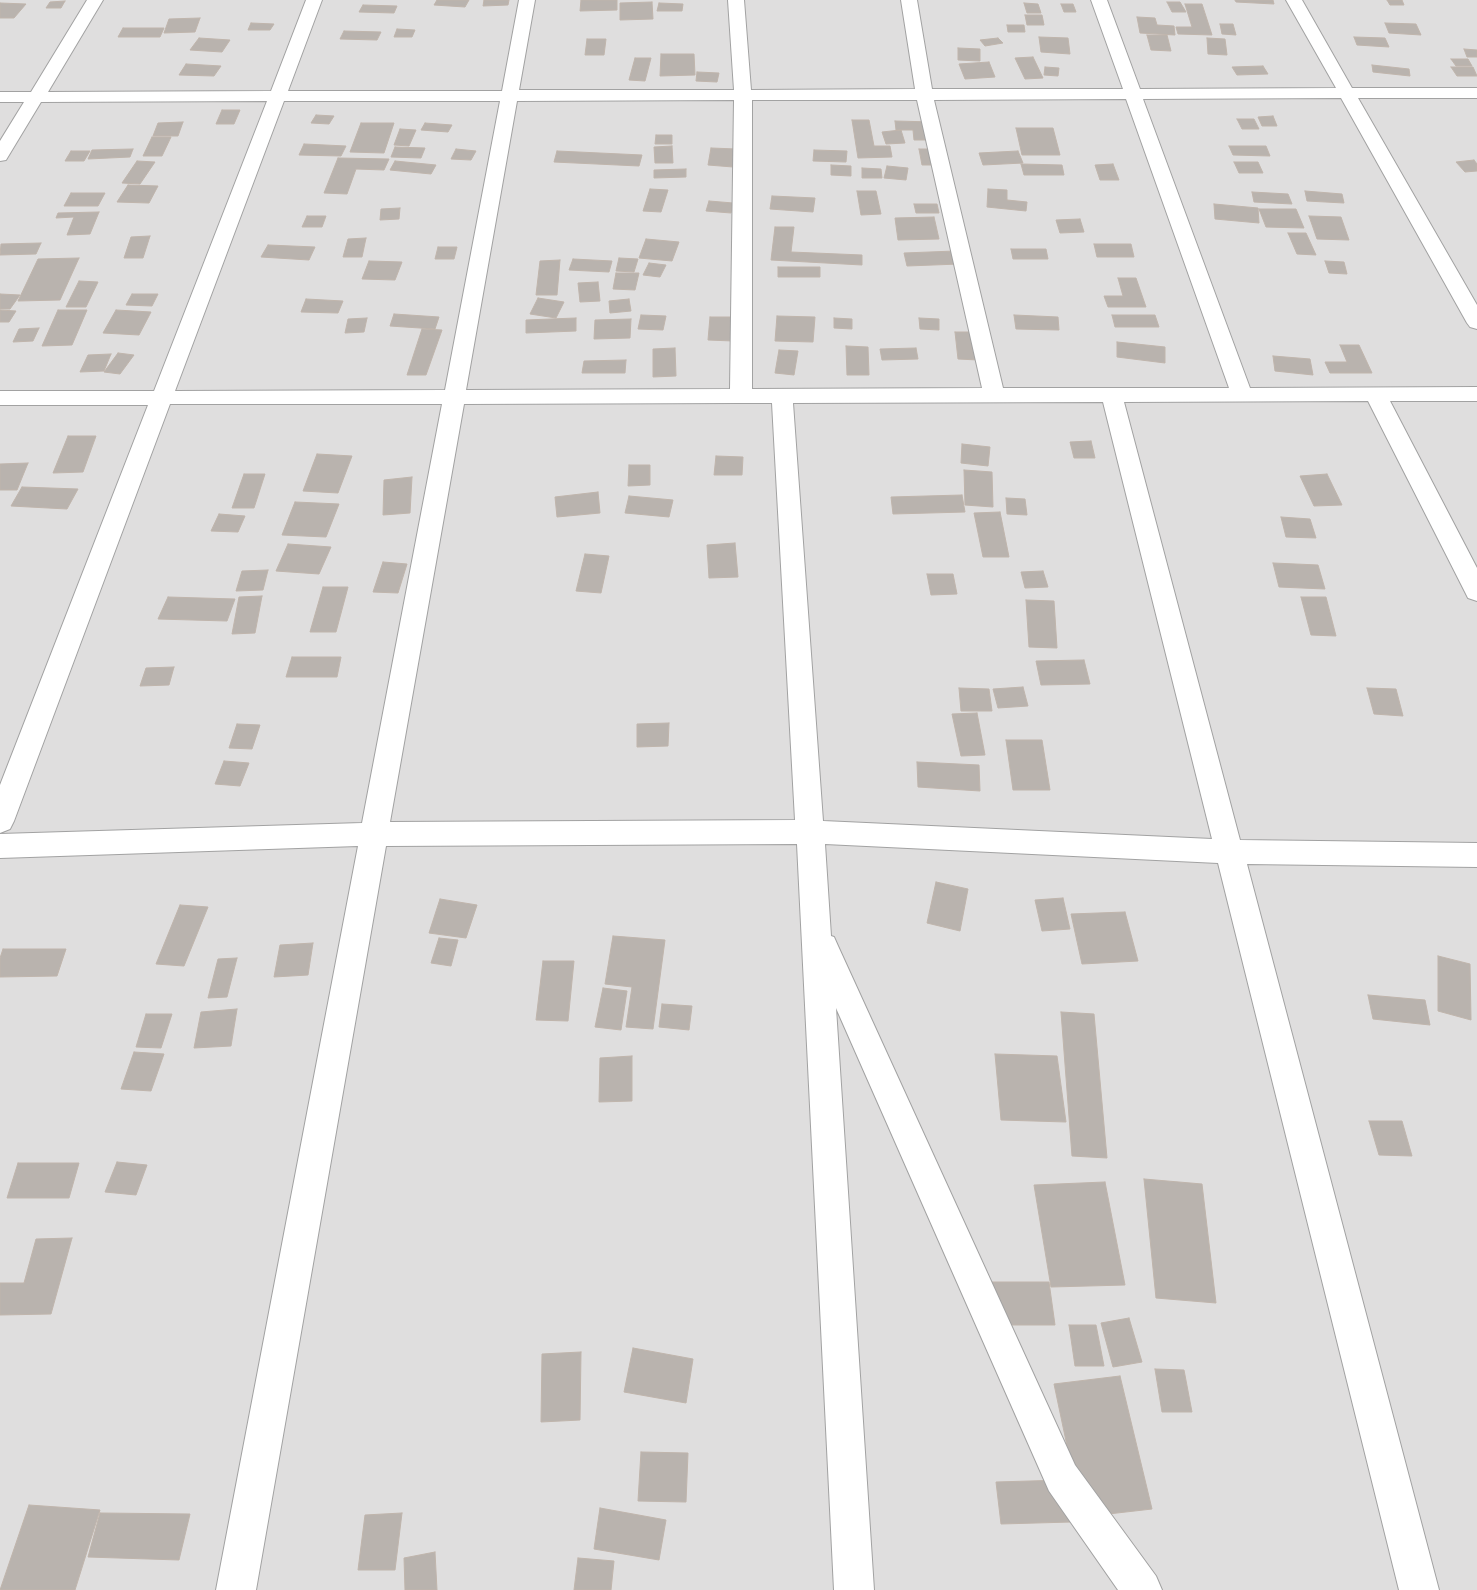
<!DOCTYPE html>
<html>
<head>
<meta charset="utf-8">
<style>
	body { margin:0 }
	canvas { display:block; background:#f0ede8 }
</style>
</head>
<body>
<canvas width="1477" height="1590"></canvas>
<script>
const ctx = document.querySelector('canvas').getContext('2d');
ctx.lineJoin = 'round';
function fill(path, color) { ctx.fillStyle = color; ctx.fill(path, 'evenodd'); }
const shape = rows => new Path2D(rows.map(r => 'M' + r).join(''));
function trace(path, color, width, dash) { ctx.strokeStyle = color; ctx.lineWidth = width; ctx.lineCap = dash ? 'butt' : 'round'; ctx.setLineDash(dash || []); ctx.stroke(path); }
fill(shape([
	[0,0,1477,0,1477,1590,0,1590]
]), '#dfdede');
const building = shape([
	[437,0,469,0,465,7,434,5,437,0],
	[484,0,509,0,508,5,483,6,484,0],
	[581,0,617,0,617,10,580,11,581,0],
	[1235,0,1273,0,1274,4,1236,2,1235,0],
	[1387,0,1402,0,1404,5,1390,5,1387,0],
	[65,1,61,8,46,8,50,2,65,1],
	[652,2,653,19,620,20,620,3,652,2],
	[1167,2,1180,2,1186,12,1172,12,1167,2],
	[0,3,26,4,14,18,0,18,0,3],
	[659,3,683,4,682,11,657,11,659,3],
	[1024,3,1038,4,1041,13,1027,13,1024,3],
	[1061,4,1073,4,1076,12,1064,12,1061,4],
	[1185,4,1202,4,1212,35,1178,34,1176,27,1192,27,1185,4],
	[363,5,397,6,394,13,359,12,363,5],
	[1025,15,1042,15,1044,25,1027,25,1025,15],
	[1137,17,1155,18,1157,25,1174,26,1175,35,1140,33,1137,17],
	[200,18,195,32,164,33,169,19,200,18],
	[251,23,274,24,270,30,248,30,251,23],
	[1385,23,1416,24,1421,35,1389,33,1385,23],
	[1220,24,1233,24,1236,35,1222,34,1220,24],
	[1007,25,1024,25,1025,32,1008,32,1007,25],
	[123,28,164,28,160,37,118,37,123,28],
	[397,29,415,30,412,37,394,37,397,29],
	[344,31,381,32,377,40,340,39,344,31],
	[1147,35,1167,35,1171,51,1151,50,1147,35],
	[1039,37,1068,38,1070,54,1041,52,1039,37],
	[1354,37,1385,38,1389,47,1357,45,1354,37],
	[199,38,230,40,222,52,190,50,199,38],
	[998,38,1003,43,985,46,980,40,998,38],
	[1207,38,1225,39,1227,55,1208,54,1207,38],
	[587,39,606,39,604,55,585,55,587,39],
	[958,48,980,49,980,61,958,60,958,48],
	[1464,49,1477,50,1477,57,1467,57,1464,49],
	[661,54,694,54,695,75,660,76,661,54],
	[1033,57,1043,78,1025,79,1015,58,1033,57],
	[635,58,651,58,645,81,629,80,635,58],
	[1451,59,1468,59,1472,66,1456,66,1451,59],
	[989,62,995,77,965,79,959,64,989,62],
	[186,64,221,66,214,76,179,75,186,64],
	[1372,65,1409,69,1410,76,1373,72,1372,65],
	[1263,66,1268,74,1237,75,1232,67,1263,66],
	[1045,67,1059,68,1058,76,1044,75,1045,67],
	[1451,67,1473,67,1477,76,1457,76,1451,67],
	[697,72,719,73,717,82,696,81,697,72],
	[222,110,240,110,234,124,216,124,222,110],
	[316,115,334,116,329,124,311,123,316,115],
	[1273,116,1277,126,1262,126,1258,117,1273,116],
	[1237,119,1254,119,1259,129,1242,129,1237,119],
	[852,120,869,120,874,146,890,146,892,157,858,158,852,120],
	[895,121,933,122,935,140,914,140,913,130,896,130,895,121],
	[183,122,178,136,153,136,158,123,183,122],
	[361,123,394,123,384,153,350,152,361,123],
	[425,123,452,125,448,132,421,130,425,123],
	[1016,128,1053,128,1060,155,1022,155,1016,128],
	[400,129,416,130,409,146,394,145,400,129],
	[901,130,905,143,886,144,882,132,901,130],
	[656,135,672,135,672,144,655,144,656,135],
	[152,137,171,137,162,156,143,156,152,137],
	[304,144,346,146,341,156,299,155,304,144],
	[672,146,673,163,655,163,654,147,672,146],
	[1229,146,1266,146,1270,156,1233,155,1229,146],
	[395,147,425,148,421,158,391,157,395,147],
	[711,148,736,149,733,167,708,165,711,148],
	[133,149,130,157,88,159,92,150,133,149],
	[456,149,476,151,471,160,451,159,456,149],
	[919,149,937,149,940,165,922,165,919,149],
	[814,150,847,151,846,162,813,161,814,150],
	[71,151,90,151,84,161,65,161,71,151],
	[557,151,642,155,639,166,554,162,557,151],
	[1018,151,1023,163,983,165,979,153,1018,151],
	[338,158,389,159,384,170,356,169,347,194,324,193,338,158],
	[1474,160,1477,164,1477,171,1465,172,1456,162,1474,160],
	[137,161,155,162,140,184,122,183,137,161],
	[395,161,436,165,431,174,390,170,395,161],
	[1234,162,1258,162,1263,173,1239,173,1234,162],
	[1021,164,1062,165,1064,175,1024,175,1021,164],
	[1113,164,1119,180,1100,180,1095,165,1113,164],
	[831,165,851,166,851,176,831,175,831,165],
	[887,166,908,168,906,180,884,178,887,166],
	[862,168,881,169,882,178,862,178,862,168],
	[686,169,686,177,654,178,654,170,686,169],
	[128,185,158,186,149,203,117,202,128,185],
	[650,189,668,190,661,212,643,211,650,189],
	[988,189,1007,190,1007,200,1027,202,1026,211,987,207,988,189],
	[857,191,876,191,881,214,861,215,857,191],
	[1305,191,1342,194,1344,203,1307,201,1305,191],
	[1252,192,1288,194,1292,204,1254,202,1252,192],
	[71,193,105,193,98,206,64,206,71,193],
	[772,196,815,198,813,212,770,209,772,196],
	[709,201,733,203,731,213,706,211,709,201],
	[914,204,937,204,939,213,916,213,914,204],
	[1214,204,1258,208,1259,223,1215,219,1214,204],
	[400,208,399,219,380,220,381,209,400,208],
	[1259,209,1296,209,1304,228,1266,227,1259,209],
	[99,212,90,234,67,235,74,217,56,218,58,213,99,212],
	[307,216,326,216,322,227,302,227,307,216],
	[1309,216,1341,217,1349,240,1317,239,1309,216],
	[934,217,939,239,898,240,895,218,934,217],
	[1080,219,1084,232,1060,233,1056,220,1080,219],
	[775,227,794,227,791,252,862,255,862,265,771,260,775,227],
	[1288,233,1306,233,1316,255,1297,254,1288,233],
	[150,236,143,258,124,258,131,237,150,236],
	[366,238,362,257,343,257,348,239,366,238],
	[646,239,679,242,672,261,639,258,646,239],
	[41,243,36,254,0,255,1,244,41,243],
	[1094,244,1131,244,1134,257,1097,257,1094,244],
	[268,245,315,247,309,260,261,257,268,245],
	[438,247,457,247,454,259,435,259,438,247],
	[1011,249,1046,249,1048,259,1013,259,1011,249],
	[955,251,959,264,907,266,904,253,955,251],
	[79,258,60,300,18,301,38,259,79,258],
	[619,258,638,259,634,272,616,271,619,258],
	[573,259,612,261,609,272,569,270,573,259],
	[560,260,557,295,536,295,540,261,560,260],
	[369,261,402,262,395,280,362,279,369,261],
	[1325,261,1344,262,1347,274,1329,273,1325,261],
	[649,263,666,265,660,277,643,275,649,263],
	[778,267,820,267,820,277,778,277,778,267],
	[616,273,639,273,635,290,613,289,616,273],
	[1118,278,1136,278,1146,307,1108,307,1104,296,1123,296,1118,278],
	[79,281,98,282,86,307,66,307,79,281],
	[598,282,600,301,580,302,578,283,598,282],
	[0,294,20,295,10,309,0,309,0,294],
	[132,294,158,294,152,306,126,305,132,294],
	[538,298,564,302,556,318,530,314,538,298],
	[306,299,343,301,338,313,301,312,306,299],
	[629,299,631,311,610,313,609,301,629,299],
	[0,310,16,311,9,322,0,322,0,310],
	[58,310,87,310,72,345,42,346,58,310],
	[116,310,151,312,139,335,103,333,116,310],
	[394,314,439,317,435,329,390,326,394,314],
	[641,315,666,316,663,330,638,329,641,315],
	[1014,315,1058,317,1059,330,1016,329,1014,315],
	[1112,315,1155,315,1159,327,1115,327,1112,315],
	[777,316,815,317,813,342,775,341,777,316],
	[710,317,735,317,733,341,708,340,710,317],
	[367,318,364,332,345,333,348,319,367,318],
	[576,318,576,331,526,333,526,320,576,318],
	[834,318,852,319,852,329,834,328,834,318],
	[919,318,939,319,939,330,920,329,919,318],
	[631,319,630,338,594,339,595,320,631,319],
	[39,328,33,341,13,342,19,329,39,328],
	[422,329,442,330,426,375,407,375,422,329],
	[955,332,975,332,978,360,958,359,955,332],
	[1117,342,1165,347,1165,363,1117,357,1117,342],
	[1340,345,1359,345,1372,373,1330,373,1325,362,1347,362,1340,345],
	[846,346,868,347,869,375,847,375,846,346],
	[675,348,676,376,653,377,653,349,675,348],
	[916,348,918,359,882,360,880,349,916,348],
	[779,350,798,351,794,375,775,373,779,350],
	[118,353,134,355,120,374,104,372,118,353],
	[111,354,104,371,80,372,88,355,111,354],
	[1273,356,1310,359,1313,375,1275,371,1273,356],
	[626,360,625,373,582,373,584,361,626,360],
	[68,436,96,436,83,472,53,473,68,436],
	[1091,441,1095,458,1074,458,1070,442,1091,441],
	[962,444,990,447,988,466,961,463,962,444],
	[317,454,352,456,338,493,303,491,317,454],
	[716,456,743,457,742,475,714,475,716,456],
	[28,463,17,490,0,490,0,464,28,463],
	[629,465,650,465,650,485,628,486,629,465],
	[964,470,992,472,993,507,965,505,964,470],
	[244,474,265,474,254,508,232,508,244,474],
	[1327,474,1342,505,1314,506,1300,476,1327,474],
	[412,477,410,513,383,515,384,480,412,477],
	[22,487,78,489,67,509,11,506,22,487],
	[598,492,600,513,557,517,555,497,598,492],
	[962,495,965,512,893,514,891,497,962,495],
	[629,496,673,500,669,517,625,513,629,496],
	[1006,498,1025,499,1027,515,1007,514,1006,498],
	[295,502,339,504,326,537,282,535,295,502],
	[1000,512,1009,557,983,557,974,513,1000,512],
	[219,514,245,516,238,532,211,531,219,514],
	[1281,517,1310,519,1316,538,1286,537,1281,517],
	[735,543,738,577,709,578,707,545,735,543],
	[288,544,331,547,319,574,276,571,288,544],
	[585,554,609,556,601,593,576,591,585,554],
	[383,562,407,564,398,593,373,592,383,562],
	[1273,563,1318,565,1325,589,1279,587,1273,563],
	[268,570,263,590,236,591,242,571,268,570],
	[1043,571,1048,587,1025,588,1021,572,1043,571],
	[927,574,953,574,957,594,931,595,927,574],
	[323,587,348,587,336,632,310,632,323,587],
	[262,596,255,633,232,634,239,597,262,596],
	[168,597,235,599,227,621,158,619,168,597],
	[1301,597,1326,597,1336,636,1311,635,1301,597],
	[1026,600,1054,601,1057,648,1029,647,1026,600],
	[292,657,341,657,337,677,286,677,292,657],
	[1084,660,1090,684,1041,685,1036,661,1084,660],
	[174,667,169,685,140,686,146,668,174,667],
	[1023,687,1028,706,998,708,993,689,1023,687],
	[959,688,989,689,992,711,961,711,959,688],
	[1367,688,1396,689,1403,716,1374,714,1367,688],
	[977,713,985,755,961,756,952,714,977,713],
	[669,723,668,746,637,747,637,724,669,723],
	[237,724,260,725,252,749,229,748,237,724],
	[1006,740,1042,740,1050,790,1013,790,1006,740],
	[224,761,249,763,240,786,215,784,224,761],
	[917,762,979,765,980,791,918,787,917,762],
	[936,882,968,889,960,931,927,923,936,882],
	[1063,898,1070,929,1042,931,1035,900,1063,898],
	[440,899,477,905,466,938,429,933,440,899],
	[180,905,208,907,184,966,156,964,180,905],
	[1125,912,1138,961,1082,964,1071,914,1125,912],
	[613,936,665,940,653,1029,626,1027,632,987,605,984,613,936],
	[439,938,458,940,451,966,431,963,439,938],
	[313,943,308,975,274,977,280,945,313,943],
	[3,949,66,949,57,976,0,977,0,958,3,949],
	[1438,956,1470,964,1471,1020,1438,1011,1438,956],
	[237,958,227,997,208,998,218,959,237,958],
	[543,961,574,961,568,1021,536,1020,543,961],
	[603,988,627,991,621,1030,595,1027,603,988],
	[1368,995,1425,1000,1430,1025,1373,1019,1368,995],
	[662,1004,692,1006,689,1030,659,1027,662,1004],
	[237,1009,231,1046,194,1048,201,1012,237,1009],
	[1061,1012,1094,1014,1107,1158,1072,1156,1061,1012],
	[146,1014,172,1014,161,1048,136,1047,146,1014],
	[134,1052,164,1054,151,1091,121,1089,134,1052],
	[995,1054,1057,1056,1066,1122,1001,1120,995,1054],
	[632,1056,632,1101,599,1102,600,1058,632,1056],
	[1369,1121,1402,1121,1412,1156,1379,1155,1369,1121],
	[117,1162,147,1165,136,1195,105,1192,117,1162],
	[18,1163,79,1163,69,1198,7,1198,18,1163],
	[1144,1179,1202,1184,1216,1303,1156,1298,1144,1179],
	[1105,1182,1125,1285,1051,1287,1034,1185,1105,1182],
	[72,1238,51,1314,0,1315,0,1283,24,1283,36,1239,72,1238],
	[975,1282,1049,1282,1055,1325,980,1325,975,1282],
	[1129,1318,1142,1362,1113,1367,1101,1323,1129,1318],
	[1069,1325,1096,1325,1104,1366,1075,1366,1069,1325],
	[633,1348,693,1359,686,1403,624,1392,633,1348],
	[581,1352,580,1420,541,1422,542,1354,581,1352],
	[1155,1369,1184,1370,1192,1412,1162,1412,1155,1369],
	[1120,1376,1152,1509,1082,1517,1054,1384,1120,1376],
	[641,1452,688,1453,686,1502,638,1501,641,1452],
	[1064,1480,1071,1522,1001,1524,996,1482,1064,1480],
	[29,1505,100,1510,75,1590,0,1590,29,1505],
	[600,1508,666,1520,659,1560,594,1549,600,1508],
	[100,1513,190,1514,179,1560,88,1557,100,1513],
	[402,1513,395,1570,358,1570,365,1515,402,1513],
	[435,1552,437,1590,405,1590,404,1558,435,1552],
	[578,1558,614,1561,611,1590,574,1590,578,1558]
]);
fill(building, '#b9b3ae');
trace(building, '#c0b5ac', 1);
const minor = shape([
	[87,0,103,0,48,92,271,91,306,0,322,0,288,91,502,91,519,0,535,0,519,90,734,90,728,0,744,0,751,90,915,89,901,0,917,0,932,89,1123,89,1091,0,1107,0,1140,89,1336,88,1286,0,1302,0,1352,88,1477,88,1477,98,1358,98,1477,305,1477,329,1470,327,1467,323,1341,98,1143,99,1250,388,1477,387,1477,401,1390,401,1477,568,1477,601,1468,598,1465,592,1368,401,1124,402,1240,840,1477,843,1477,867,1247,864,1439,1590,1399,1590,1218,863,825,844,831,936,834,937,838,946,1075,1465,1156,1576,1162,1590,1118,1590,1049,1491,836,1008,874,1590,834,1590,797,844,386,846,256,1590,216,1590,358,846,0,858,0,834,362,823,442,404,170,404,14,821,10,829,0,833,0,785,148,405,0,405,0,391,154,391,267,101,41,102,6,160,0,161,0,141,24,102,0,102,0,92,31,92,87,0],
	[1126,99,1229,388,1003,388,934,100,1126,99],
	[734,100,730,389,466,390,517,101,734,100],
	[752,100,917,100,982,388,752,389,752,100],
	[284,101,500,101,445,390,175,391,284,101],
	[1103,402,1212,839,823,821,793,403,1103,402],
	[737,403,772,403,795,820,390,822,464,404,737,403]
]);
trace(minor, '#a2a2a2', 2);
fill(minor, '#fff');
</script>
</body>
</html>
